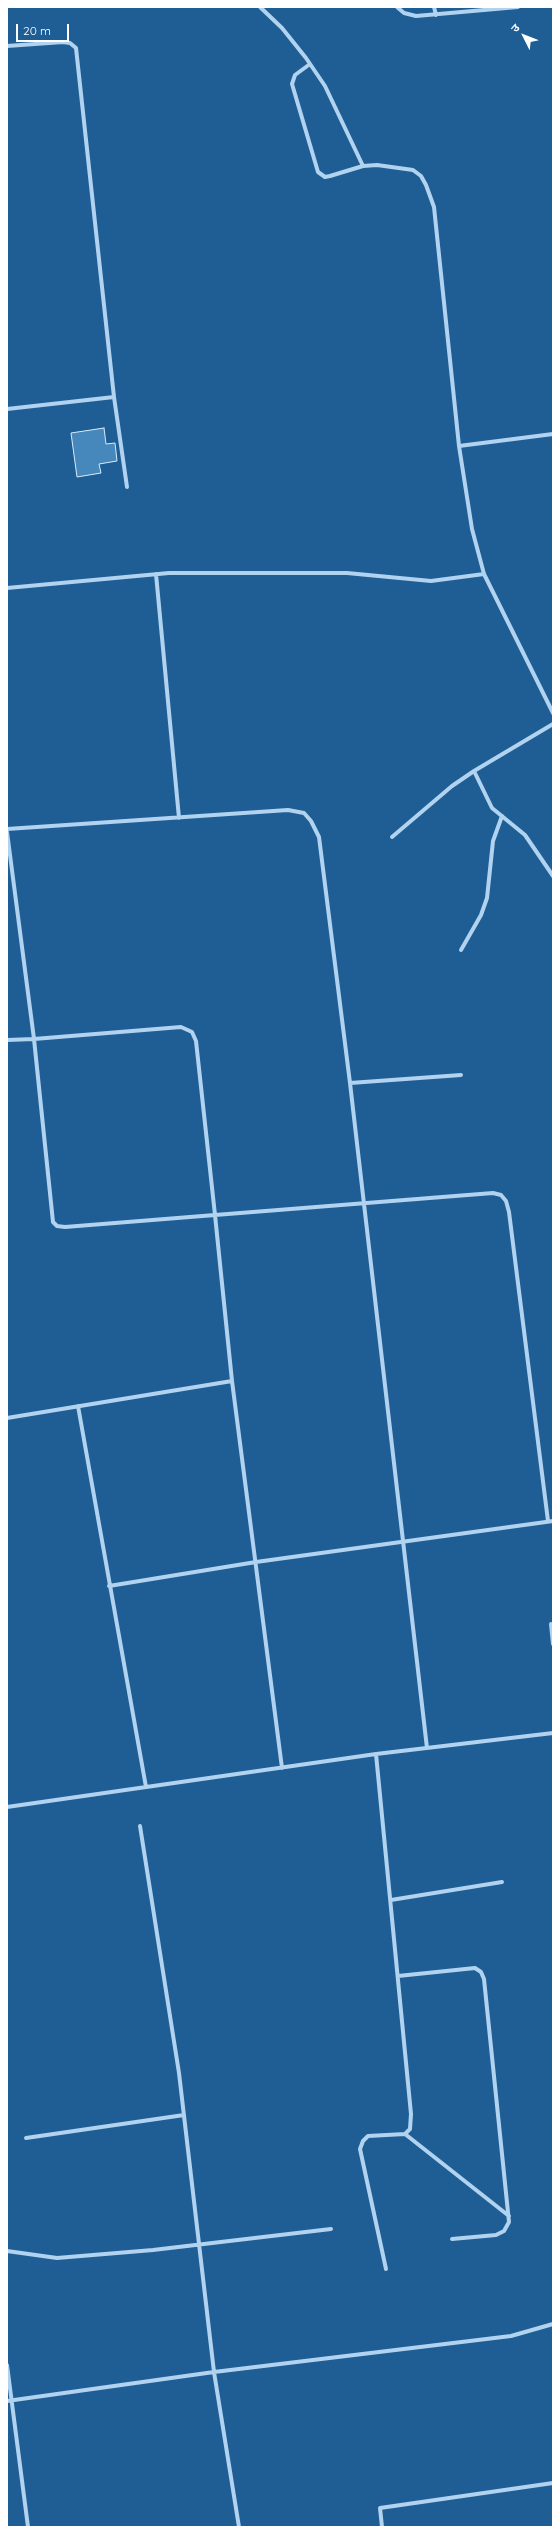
<!DOCTYPE html>
<html>
<head>
<meta charset="utf-8">
<style>
	body { margin:0 }
	#map { position:relative; width:560px; height:2534px; overflow:hidden; background:#1e5e95; font-family:Quicksand,"Noto Sans Devanagari",sans-serif }
	canvas { display:block }
	.frame { position:absolute; inset:0; border:8px solid #fff; pointer-events:none }
	.north { position:absolute; left:504px; top:16px; width:40px; height:40px; -webkit-text-stroke:3px #1e5e95; paint-order:stroke; rotate:312deg; font-size:11px; font-weight:700; line-height:16px; text-align:center; color:#fff }
	.north::after { content:''; display:block; margin:auto; width:14px; height:18px; background:#fff; clip-path:polygon(50% 0,100% 100%,50% 72%,0 100%) }
	.scale { position:absolute; left:16px; top:24px; width:53px; height:18px; box-sizing:border-box; border:2px solid #fff; border-top:0; padding-left:5px; font-size:12px; line-height:14px; white-space:nowrap; color:#fff; -webkit-text-stroke:3px #1e5e95; paint-order:stroke }
</style>
</head>
<body>
<div id="map">
<canvas width="560" height="2534"></canvas>
<div class="frame"></div>
<div class="north">उ</div>
<div class="scale">20 m</div>
</div>
<script>
const ctx = document.querySelector('canvas').getContext('2d');
ctx.lineJoin = 'round';
function fill(path, color) { ctx.fillStyle = color; ctx.fill(path, 'evenodd'); }
const shape = rows => new Path2D(rows.map(r => 'M' + r).join(''));
function trace(path, color, width, dash) { ctx.strokeStyle = color; ctx.lineWidth = width; ctx.lineCap = dash ? 'butt' : 'round'; ctx.setLineDash(dash || []); ctx.stroke(path); }
const building = shape([
	[104,428,106,444,115,443,117,461,99,464,101,473,77,477,71,433,104,428]
]);
fill(building, '#4687bc');
trace(building, '#d8ebfb', 1);
trace(shape([
	[260,7,282,28,306,58,325,86,363,166,377,165,413,170,421,176,426,185,434,207,459,446],
	[397,7,404,13,416,16,518,7],
	[434,7,436,15],
	[7,46,63,42,70,43,76,48,114,397,7,409],
	[310,64,295,75,292,84,318,172,325,177,330,176,363,166],
	[114,397,127,487],
	[156,574,179,818],
	[484,574,553,713],
	[7,588,169,573,347,573,431,581,484,574,472,529,459,446,553,434],
	[553,724,474,771,492,808,525,835,553,876],
	[7,829,288,810,304,813,311,821,319,837,350,1083,427,1748],
	[7,832,34,1039,53,1222,57,1226,65,1227,215,1215,196,1041,192,1032,181,1027,34,1039,7,1040],
	[392,837,452,786,474,771],
	[461,950,481,915,487,898,493,841,502,816],
	[350,1083,461,1075],
	[232,1381,282,1768],
	[78,1406,146,1787],
	[7,1418,232,1381,215,1215,493,1193,501,1195,506,1201,509,1212,548,1521],
	[109,1586,256,1562,553,1521],
	[551,1624,553,1644],
	[376,1754,411,2114,410,2129,405,2134,368,2136,363,2141,360,2149,386,2269],
	[7,1807,376,1754,553,1733],
	[140,1826,179,2073,214,2372,239,2527],
	[391,1900,502,1882],
	[398,1976,475,1968,481,1972,484,1979,509,2222,504,2231,496,2235,452,2239],
	[405,2134,509,2216],
	[26,2138,184,2115],
	[7,2251,57,2258,153,2250,331,2229],
	[7,2365,28,2527],
	[7,2401,214,2372,511,2336,553,2324],
	[382,2527,380,2508,553,2483]
]), '#b1d3ef', 4);
</script>
</body>
</html>
